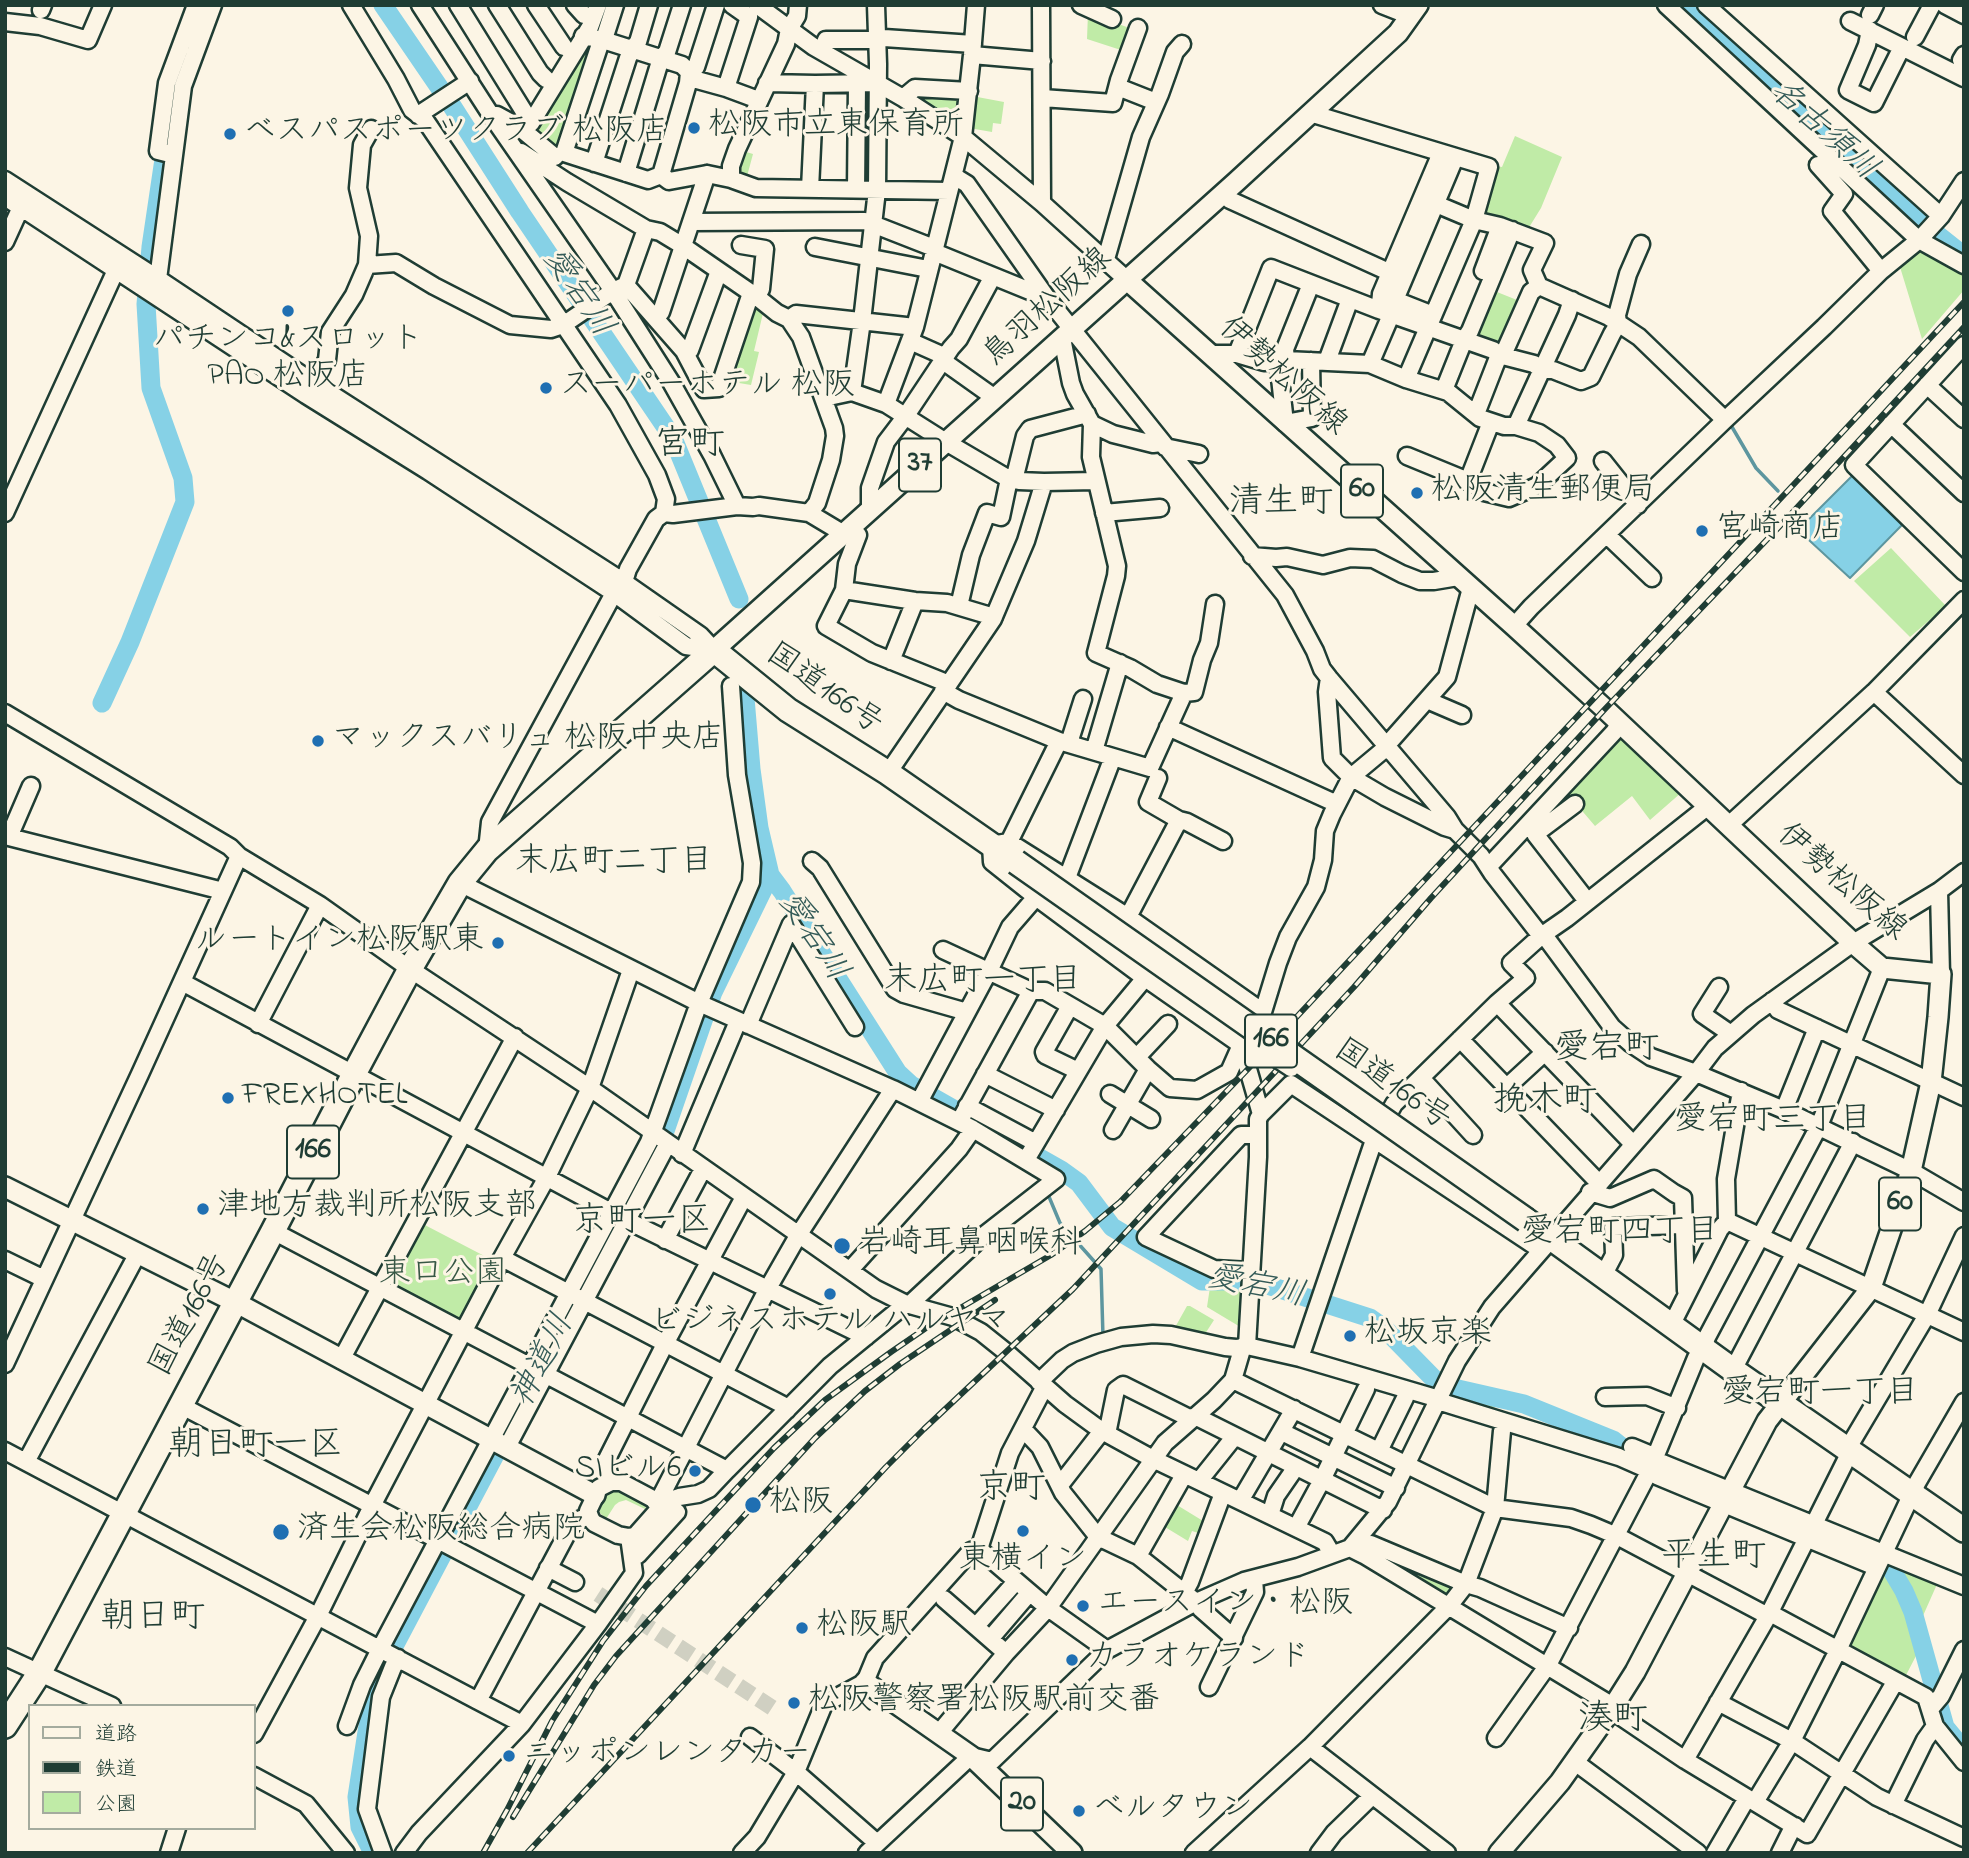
<!DOCTYPE html>
<html>
<head>
<meta charset="utf-8">
<style>
	body { margin:0 }
	#map { position:relative; width:1969px; height:1858px; overflow:hidden; background:#fcf5e5; font-family:"Indie Flower","Klee One",sans-serif }
	canvas { display:block }
	.frame { position:absolute; inset:0; border:7px solid #1f3d34; pointer-events:none }
	.legend { position:absolute; left:28px; top:1704px; width:228px; height:126px; box-sizing:border-box; background:#fcf5e5; border:2px solid #a4ab9e; margin:0; padding:9px 12px; list-style:none; font-size:21px; color:#1f3d34 }
	.legend li { display:flex; align-items:center; gap:14px; height:35px }
	.legend b { width:35px; border:2px solid #a4ab9e }
</style>
</head>
<body>
<div id="map">
<canvas width="1969" height="1858"></canvas>
<div class="frame"></div>
<ul class="legend">
<li><b style="height:9px;background:#fcf5e5"></b>道路</li>
<li><b style="height:9px;background:#1f3d34"></b>鉄道</li>
<li><b style="height:19px;background:#c0eba7"></b>公園</li>
</ul>
</div>
<script>
const ctx = document.querySelector('canvas').getContext('2d');
ctx.lineJoin = 'round';
function fill(path, color) { ctx.fillStyle = color; ctx.fill(path, 'evenodd'); }
const shape = rows => new Path2D(rows.map(r => 'M' + r).join(''));
function trace(path, color, width, dash) { ctx.strokeStyle = color; ctx.lineWidth = width; ctx.lineCap = dash ? 'butt' : 'round'; ctx.setLineDash(dash || []); ctx.stroke(path); }
function label(font, color, halo, rows, align = 'center') {
  ctx.font = font + ' "Indie Flower","Klee One",sans-serif'; ctx.lineWidth = 6; ctx.setLineDash([]); ctx.textBaseline = 'middle'; ctx.strokeStyle = halo; ctx.fillStyle = color; for (const [text, x, y, turn = 0] of rows) {
    ctx.save(); ctx.translate(x, y); ctx.rotate((+turn || 0) * Math.PI / 180); ctx.textAlign = isNaN(turn) ? turn : align; if (halo) ctx.strokeText(text, 0, 0); ctx.fillText(text, 0, 0); ctx.restore();
  }
}
fill(shape([
	[1088,13,1135,30,1127,52,1087,39],
	[594,42,559,154,529,133,585,44],
	[960,94,957,123,914,95],
	[972,96,1004,102,1001,124,993,123,992,132,969,128],
	[1515,136,1562,157,1541,208,1528,229,1489,216,1483,207,1496,166,1502,167],
	[743,151,753,154,746,180,738,170],
	[1922,249,1964,273,1964,290,1922,339,1900,267],
	[1492,290,1517,300,1508,319,1511,324,1500,349,1474,340],
	[751,304,764,309,754,351,759,352,751,385,739,383,723,385],
	[1891,548,1946,606,1910,637,1854,581],
	[1620,738,1682,792,1650,820,1632,796,1595,826,1566,792,1615,739],
	[421,1223,494,1261,462,1322,390,1288,388,1281],
	[1210,1287,1243,1290,1242,1328,1207,1307],
	[1187,1306,1190,1306,1214,1320,1203,1337,1173,1331],
	[1455,1391,1496,1401,1493,1414,1450,1401],
	[610,1491,622,1491,629,1494,647,1505,645,1509,626,1500,619,1502,615,1505,606,1519,600,1513,599,1509,605,1496],
	[1172,1502,1208,1524,1204,1535,1192,1531,1188,1541,1160,1524],
	[1381,1553,1459,1585,1451,1594,1445,1595],
	[1886,1560,1938,1582,1914,1636,1917,1654,1904,1679,1845,1647]
]), '#c0eba7');
const water = shape([
	[1853,475,1902,525,1850,578,1798,530,1853,475]
]);
fill(water, '#86d1e6');
trace(water, '#5d969f', 2);
trace(shape([
	[1732,427,1756,468,1778,491],
	[1047,1192,1060,1223,1101,1269,1103,1337]
]), '#5d969f', 3.5);
trace(shape([
	[383,5,452,106,520,212,673,438,739,599],
	[1683,5,1915,217,1964,256],
	[745,698,751,769,759,828,770,875,782,891,898,1073,911,1085,1061,1170,1079,1183,1112,1227,1202,1281,1241,1281,1261,1283,1370,1318,1384,1328,1434,1379,1458,1389,1524,1404,1613,1440,1628,1452,1646,1461],
	[102,703,130,642,185,502,183,478,151,388,146,304,151,247,175,85,184,57],
	[530,1387,665,1131,713,992,770,875],
	[1864,1553,1881,1561,1891,1569,1904,1591,1913,1612,1945,1727,1959,1744],
	[373,1853,360,1827,357,1797,373,1693,393,1648,507,1432]
]), '#86d1e6', 19);
trace(shape([
	[598,1594,774,1709]
]), '#d0d0c2', 16, [16, 8]);
const minor = shape([
	[351,5,396,79,412,110,425,120,618,405,657,475,666,499,664,513,656,519,628,569,624,582],
	[420,5,491,115,613,291,671,382,712,455,737,506],
	[458,5,531,123],
	[497,5,540,73,546,79],
	[536,5,564,47],
	[575,5,584,15],
	[615,5,606,33,599,47,564,153,648,180,661,175,669,181,707,174],
	[732,5,749,17,726,88,753,98,760,99],
	[757,5,814,47,903,98,963,137,1042,203,1126,279],
	[1041,5,1042,203],
	[1081,5,1112,19],
	[1382,5,1410,16],
	[1666,5,1919,240,1964,265],
	[1706,5,1941,216],
	[1945,5,1964,15],
	[41,10,43,5],
	[1870,15,1875,5],
	[1850,21,1964,78],
	[5,22,40,26,88,40,103,5],
	[1870,30,1867,45,1848,90,1874,103,1902,47],
	[583,36,603,40,682,65,697,80,726,88],
	[1915,37,1932,5],
	[822,51,826,40,876,40,884,38,973,44],
	[972,55,1042,61],
	[1961,60,1964,55],
	[767,83,815,84],
	[1118,87,1156,102],
	[903,98,915,88,969,91],
	[1042,98,1113,103,1119,80,1138,28],
	[1310,113,1489,167,1474,220,1500,226,1545,243,1532,270,1539,286,1609,317,1639,337,1725,420],
	[418,115,470,81],
	[491,115,497,115,519,127,555,157],
	[531,123,590,27,598,5],
	[521,152,567,182,646,229,660,232,683,246,661,312,655,318],
	[174,155,158,151,167,83,196,5],
	[594,163,628,58,632,49,638,42,649,5],
	[1818,165,1844,194,1832,211,1881,271],
	[626,173,661,58,667,52,682,5],
	[661,175,688,83,689,72,696,67,716,5],
	[954,176,967,184,1047,298,1285,595,1315,651,1322,669,1329,678,1447,817,1455,830,1481,856,1492,873,1541,936],
	[731,179,731,166,737,149,786,44,789,29,797,16,798,5],
	[5,180,157,278,314,383,624,582,700,635,714,650],
	[810,189,815,84,878,83],
	[856,190,857,85],
	[1224,193,1230,200,1391,273],
	[5,197,306,395,428,471,614,593,686,646,714,650],
	[691,222,865,221,934,248,939,254,1047,298],
	[5,242,21,207],
	[741,245,765,249,761,289,757,297],
	[815,247,928,269],
	[1106,259,1141,137,1160,94,1175,52,1182,44],
	[367,265,369,236,358,188,362,145,371,129],
	[1483,271,1500,226],
	[1311,284,1285,349,1286,360,1279,369,1285,423,1312,418,1311,361],
	[626,285,646,229],
	[157,287,183,86,213,5],
	[1381,294,1395,300,1455,158],
	[1395,300,1433,315],
	[1380,304,1381,294,1441,153],
	[789,319,796,314,915,327],
	[1062,338,1071,383,1075,394,1092,424,1091,457,1117,566,1116,576,1096,653,1130,668,1157,684,1184,693],
	[910,341,946,357],
	[1964,345,1854,465,1964,572],
	[684,351,690,350,719,271],
	[1209,354,1237,354,1271,268,1379,310,1493,350,1499,355,1534,364,1542,370,1553,370,1581,381,1591,377,1612,334,1618,324,1617,315,1628,274,1641,244],
	[1237,354,1264,362,1286,360,1370,364,1406,379,1448,392,1480,418,1504,426,1516,426,1539,433,1557,445,1567,458,1537,486,1509,498,1484,492,1468,481,1407,456],
	[1503,355,1531,292,1539,286],
	[943,361,995,398],
	[1327,361,1350,299],
	[1370,364,1391,315],
	[1406,379,1474,220,1436,204,1421,200],
	[1927,385,1964,419],
	[309,390,327,360,330,332,354,295,367,265,396,263,434,286,510,325,551,329,563,325,613,291,626,285,684,351,704,389,719,388,751,293],
	[1444,390,1464,340,1470,331,1512,230],
	[852,392,862,321,877,190,878,64,876,5],
	[824,398,852,392,886,404,946,442,1009,479,1019,481,1044,482,1026,541,993,619,888,773],
	[886,404,915,327,963,137,972,55,976,5],
	[1476,414,1499,355],
	[1092,424,1113,434,1153,444,1161,443],
	[1891,424,1964,493],
	[1516,426,1567,315,1572,300],
	[1165,447,1199,454],
	[1603,461,1638,505],
	[1014,480,1025,436,1030,429,1087,414],
	[1468,481,1491,422],
	[1044,482,1096,481],
	[870,509,870,488,886,442,905,417,951,348,959,339,993,276],
	[5,513,116,270],
	[664,513,673,514,737,506,753,507,759,506,809,513,844,534],
	[809,513,817,503,831,460,835,436,834,428,801,337,789,319,777,313,757,297,683,246,707,174,731,179,756,188,949,191],
	[1104,513,1160,508],
	[849,530,858,535,847,564,844,590,915,601,947,603,994,617],
	[1607,535,1652,578],
	[1252,556,1276,558,1287,557,1323,565,1350,558,1373,559,1402,574,1420,581,1434,581,1458,577],
	[844,590,826,626,872,653,949,684],
	[959,606,971,555,987,513,1001,517,1009,479],
	[1514,626,1531,607,1725,420,1824,327,1881,271,1919,240,1941,216,1964,181],
	[891,661,915,601],
	[1329,678,1327,692,1332,758,1351,777,1385,797,1445,827,1455,830],
	[943,691,959,700,1059,741,1150,768,1184,693,1194,692,1202,660,1209,643,1215,604],
	[1874,692,1964,775],
	[1427,700,1462,715],
	[5,713,230,847,239,856,320,905,410,969,590,1088,876,1289,906,1304,953,1317,981,1332,1006,1352,1065,1404,1102,1431,1153,1459,1325,1542,1332,1554],
	[1168,727,1337,804],
	[1069,743,1083,699],
	[1386,746,1447,677,1471,588],
	[1094,751,1120,663],
	[1575,804,1535,834,1587,901],
	[1179,820,1187,822,1223,841],
	[1729,825,1874,692,1964,600],
	[5,836,223,891],
	[9,837,31,786],
	[1009,842,1059,741],
	[487,850,490,822,614,593],
	[812,861,820,868,895,989,904,994,967,1012],
	[1489,866,1614,732,1620,723],
	[1067,878,1113,757],
	[460,883,699,1003,893,1089,973,1129,1056,1179,983,1236,910,1304],
	[1939,891,1941,974],
	[1128,917,1179,820,1148,802,1158,778],
	[1544,935,1612,1027,1630,1043,1651,1057,1696,1073,1784,1110,1911,1171,1964,1202],
	[943,950,1031,991,1045,991,1105,1026,1148,1069,1170,1088,1197,1090,1229,1072,1241,1045,1145,978,1036,897,992,862,991,845,1009,842,1128,917,1263,1012,1278,963,1288,937,1316,887,1323,860,1325,831,1332,814,1351,777,1387,747],
	[182,982,626,1220,866,1337],
	[1719,987,1702,1014,1731,1034],
	[1772,1001,1778,1010,1964,1097],
	[1497,1003,1633,1144],
	[1070,1006,1044,1052,1045,1055,1078,1071],
	[258,1024,320,905],
	[748,1025,791,924,855,1027],
	[1460,1039,1599,1183],
	[1239,1052,1246,1062,1261,1114,1258,1119,1258,1157,1247,1346],
	[1137,1057,1168,1024],
	[985,1074,1056,1110],
	[1421,1078,1473,1135],
	[1507,1087,1545,1052],
	[1110,1094,1151,1119],
	[919,1102,989,971,1010,927,1036,897],
	[967,1106,1036,1143],
	[1784,1110,1817,1028],
	[1261,1114,1291,1084,1541,1250],
	[959,1122,1031,991],
	[1113,1130,1148,1069],
	[682,1154,738,1021],
	[1026,1160,1105,1026,1145,978],
	[1590,1192,1610,1198,1654,1179,1674,1193,1683,1198,1686,1291],
	[1727,1221,1964,1332],
	[273,1231,727,1470],
	[665,1240,703,1169],
	[502,1258,783,1405,787,1410],
	[5,1260,44,1279],
	[850,1270,959,1149,973,1129],
	[1250,1271,1214,1269,1146,1237,1241,1135,1257,1135],
	[1603,1276,1614,1255,1613,1227,1683,1225],
	[1671,1326,1720,1229,1727,1221,1726,1179,1741,1091],
	[1300,1358,1374,1140,1394,1104,1497,1003,1526,978,1511,963,1541,936,1567,918,1707,807],
	[341,1360,515,1037],
	[5,1364,140,1074,239,856],
	[1733,1370,1853,1142],
	[1233,1380,1495,1508,1571,1518,1591,1525,1617,1536,1768,1616],
	[1039,1382,1062,1360,1073,1353,1096,1344,1121,1337,1153,1334,1171,1335,1225,1347,1236,1348,1247,1346,1300,1358,1439,1399],
	[1605,1397,1647,1396,1677,1408],
	[1438,1401,1619,1457,1644,1468,1657,1476,1876,1567],
	[180,1405,598,1624],
	[1195,1416,1383,1510],
	[1023,1429,1040,1447,1063,1493,1098,1537,1138,1556,1196,1602,1201,1609,1234,1638],
	[1282,1432,1396,1488],
	[1107,1434,1116,1390,1123,1385,1191,1419],
	[507,1447,668,1143],
	[1632,1447,1656,1457],
	[1848,1448,1927,1315,1964,1236],
	[5,1451,478,1701,571,1526,576,1521,589,1516],
	[1379,1451,1405,1398],
	[1655,1460,1964,1586],
	[26,1462,138,1253],
	[1199,1481,1235,1436],
	[611,1482,607,1466,607,1459,665,1344,744,1197],
	[1060,1485,1102,1431],
	[1240,1501,1294,1409],
	[657,1504,653,1499,621,1482,611,1482,599,1488,588,1511,591,1519,594,1523,618,1535,629,1537,635,1536,658,1510,657,1504,767,1290,799,1234,893,1089],
	[657,1504,679,1497,698,1494,709,1489,727,1470,830,1366,906,1304],
	[672,1509,677,1512,638,1555,637,1548,672,1509],
	[1270,1515,1276,1496,1296,1467],
	[1296,1528,1322,1480,1366,1389],
	[1350,1548,1364,1555,1613,1706],
	[1350,1548,1371,1544,1466,1584,1480,1588,1569,1628],
	[979,1549,1048,1608,1107,1650],
	[1138,1556,1184,1475],
	[548,1568,575,1582],
	[1184,1593,1190,1582,1223,1493],
	[944,1599,1006,1653],
	[1770,1613,1926,1697,1935,1726,1964,1762],
	[976,1626,1012,1586],
	[990,1639,1025,1598],
	[5,1657,112,1706],
	[1209,1687,1255,1592,1254,1579],
	[478,1701,522,1724],
	[1718,1702,1792,1741,1877,1797,1964,1838],
	[1930,1709,1941,1696,1964,1650],
	[1611,1710,1685,1760,1807,1834,1895,1682],
	[347,1726,362,1685,380,1649,649,1142,699,1003,751,882,752,863,737,775,731,686],
	[939,1733,1006,1653,1048,1608,1165,1443,1214,1400,1233,1380,1243,1346],
	[254,1734,318,1616,373,1504,502,1258,547,1177,590,1088,631,970],
	[750,1737,796,1772,877,1843],
	[1496,1738,1548,1665,1649,1472,1696,1358,1703,1348,1707,1337,1819,1126,1882,968],
	[1310,1747,1447,1853],
	[1685,1760,1768,1616,1851,1450],
	[1575,1762,1698,1853],
	[254,1776,306,1804,346,1853],
	[1755,1802,1792,1741,1838,1650,1917,1483,1964,1402],
	[1893,1805,1925,1740,1935,1726],
	[169,1853,177,1828],
	[383,1853,367,1809,381,1697,393,1667,398,1658],
	[404,1853,419,1833,522,1724,598,1624,634,1573,629,1537],
	[742,1853,757,1837,796,1772,824,1704,865,1682,875,1658,971,1551,979,1549,1010,1453,1045,1386],
	[867,1853,971,1756,992,1761,1107,1650,1196,1602,1244,1581,1298,1567,1350,1548,1388,1502,1457,1361,1492,1307,1696,1073,1715,1048,1753,1015,1853,943,1939,891,1964,872],
	[1194,1853,1310,1747,1449,1606,1466,1584,1495,1508,1502,1431],
	[1319,1853,1334,1833,1372,1796],
	[1715,1853,1747,1798],
	[1780,1853,1790,1833,1795,1826]
]);
const major = shape([
	[1126,279,1514,626,1605,709,1853,943,1882,968,1941,974,1938,1017,1931,1082,1911,1171,1871,1288,1767,1421,1635,1672,1611,1710,1560,1782,1499,1853],
	[714,650,1236,182,1398,33,1418,5],
	[5,1187,235,1302,595,1495],
	[865,1682,971,1756,1072,1853]
]);
const highway = shape([
	[1526,1220,1733,1370,1964,1530],
	[5,1726,40,1672,273,1231,354,1074,410,969,460,883,487,850,714,650,788,710,888,773,1016,862]
]);
trace(minor, '#1f3d34', 21);
trace(major, '#1f3d34', 24);
trace(highway, '#1f3d34', 28);
trace(minor, '#fcf5e5', 16);
trace(major, '#fcf5e5', 19);
trace(highway, '#fcf5e5', 23);
const rail = shape([
	[513,1817,594,1685,616,1656,815,1438,865,1391,900,1364,995,1300],
	[483,1853,507,1810,552,1721,603,1641,646,1586,774,1448,825,1400,891,1352,926,1328,1051,1255,1085,1231,1120,1202,1248,1069,1964,302],
	[527,1853,886,1467,924,1429,1073,1289,1354,987,1431,898,1605,709,1778,528,1964,327]
]);
trace(rail, '#1f3d34', 6);
trace(rail, '#fcf5e5', 3.5, [10]);
const minorBridge = shape([
	[1259,1047,1291,1068]
]);
const highwayBridge = shape([
	[1016,862,1526,1220]
]);
trace(minorBridge, '#1f3d34', 21, []);
trace(highwayBridge, '#1f3d34', 28, []);
trace(minorBridge, '#fcf5e5', 16);
trace(highwayBridge, '#fcf5e5', 23);
for (const [x, y, r, color] of [
	[694,128,7,"#1f6fb2"],
	[230,134,7,"#1f6fb2"],
	[288,311,7,"#1f6fb2"],
	[546,388,7,"#1f6fb2"],
	[1417,493,7,"#1f6fb2"],
	[1702,531,7,"#1f6fb2"],
	[318,741,7,"#1f6fb2"],
	[498,943,7,"#1f6fb2"],
	[228,1098,7,"#1f6fb2"],
	[203,1209,7,"#1f6fb2"],
	[842,1246,9,"#1f6fb2"],
	[830,1294,7,"#1f6fb2"],
	[1350,1336,7,"#1f6fb2"],
	[695,1471,7,"#1f6fb2"],
	[753,1505,9,"#1f6fb2"],
	[1023,1531,7,"#1f6fb2"],
	[281,1532,9,"#1f6fb2"],
	[1083,1606,7,"#1f6fb2"],
	[802,1628,7,"#1f6fb2"],
	[1072,1660,7,"#1f6fb2"],
	[794,1703,7,"#1f6fb2"],
	[509,1756,7,"#1f6fb2"],
	[1079,1811,7,"#1f6fb2"]
]) { const dot = new Path2D(); dot.arc(x, y, r, 0, 2 * Math.PI); ctx.fillStyle = color; ctx.fill(dot); trace(dot, '#fcf5e5', 2.5); }
for (const [x, y, w] of [
	[920,465,42],
	[1362,491,42],
	[1271,1041,52],
	[313,1152,52],
	[1900,1204,42],
	[1022,1804,42]
]) { const box = new Path2D(); box.roundRect(x - w / 2, y - 26.5, w, 53, 5); ctx.fillStyle = '#fcf5e5'; ctx.fill(box); trace(box, '#1f3d34', 2); }
label('bold 30px', '#1f3d34', null, [
	["37",920,465],
	["60",1362,491],
	["166",1271,1041],
	["166",313,1152],
	["60",1900,1204],
	["20",1022,1804]
]);
label('32px', '#1f3d34', '#fcf5e5', [
	["松阪市立東保育所",708,128],
	["ベスパスポーツクラブ 松阪店",244,134],
	["パチンコ&スロット",288,342,"center"],
	["PAO 松阪店",288,379,"center"],
	["スーパーホテル 松阪",560,388],
	["松阪清生郵便局",1431,493],
	["宮崎商店",1716,531],
	["マックスバリュ 松阪中央店",332,741],
	["ルートイン松阪駅東",484,943,"right"],
	["FREXHOTEL",242,1098],
	["津地方裁判所松阪支部",217,1209],
	["岩崎耳鼻咽喉科",858,1246],
	["ビジネスホテル ハルヤマ",830,1324,"center"],
	["松坂京楽",1364,1336],
	["SIビル6",681,1471,"right"],
	["松阪",769,1505],
	["済生会松阪総合病院",297,1532],
	["東横イン",1023,1562,"center"],
	["エースイン・松阪",1097,1606],
	["松阪駅",816,1628],
	["カラオケランド",1086,1660],
	["松阪警察署松阪駅前交番",808,1703],
	["ニッポンレンタカー",523,1756],
	["ベルタウン",1093,1811]
], 'left');
label('32px', '#1f3d34', '#fcf5e5', [
	["鳥羽松阪線",1049,309,-42],
	["伊勢松阪線",1281,378,42],
	["国道166号",823,691,35],
	["伊勢松阪線",1840,884,41],
	["国道166号",1391,1087,35],
	["国道166号",192,1316,-62]
]);
label('32px', '#375745', '#fcf5e5', [
	["東口公園",443,1276]
]);
label('italic 33px', '#345b58', '#fcf5e5', [
	["名古須川",1822,132,42],
	["愛宕川",576,294,56],
	["愛宕川",811,938,57],
	["愛宕川",1256,1289,12],
	["神道川",545,1362,-63]
]);
label('33px', '#1f3d34', '#fcf5e5', [
	["末広町二丁目",614,865],
	["末広町一丁目",983,984],
	["愛宕町三丁目",1773,1123],
	["愛宕町四丁目",1620,1235],
	["愛宕町一丁目",1820,1396]
]);
label('35px', '#1f3d34', '#fcf5e5', [
	["宮町",690,447],
	["清生町",1281,505],
	["愛宕町",1607,1051],
	["挽木町",1545,1104],
	["京町一区",642,1224],
	["朝日町一区",256,1448],
	["京町",1011,1491],
	["平生町",1714,1559],
	["朝日町",153,1620],
	["湊町",1613,1722]
]);
</script>
</body>
</html>
